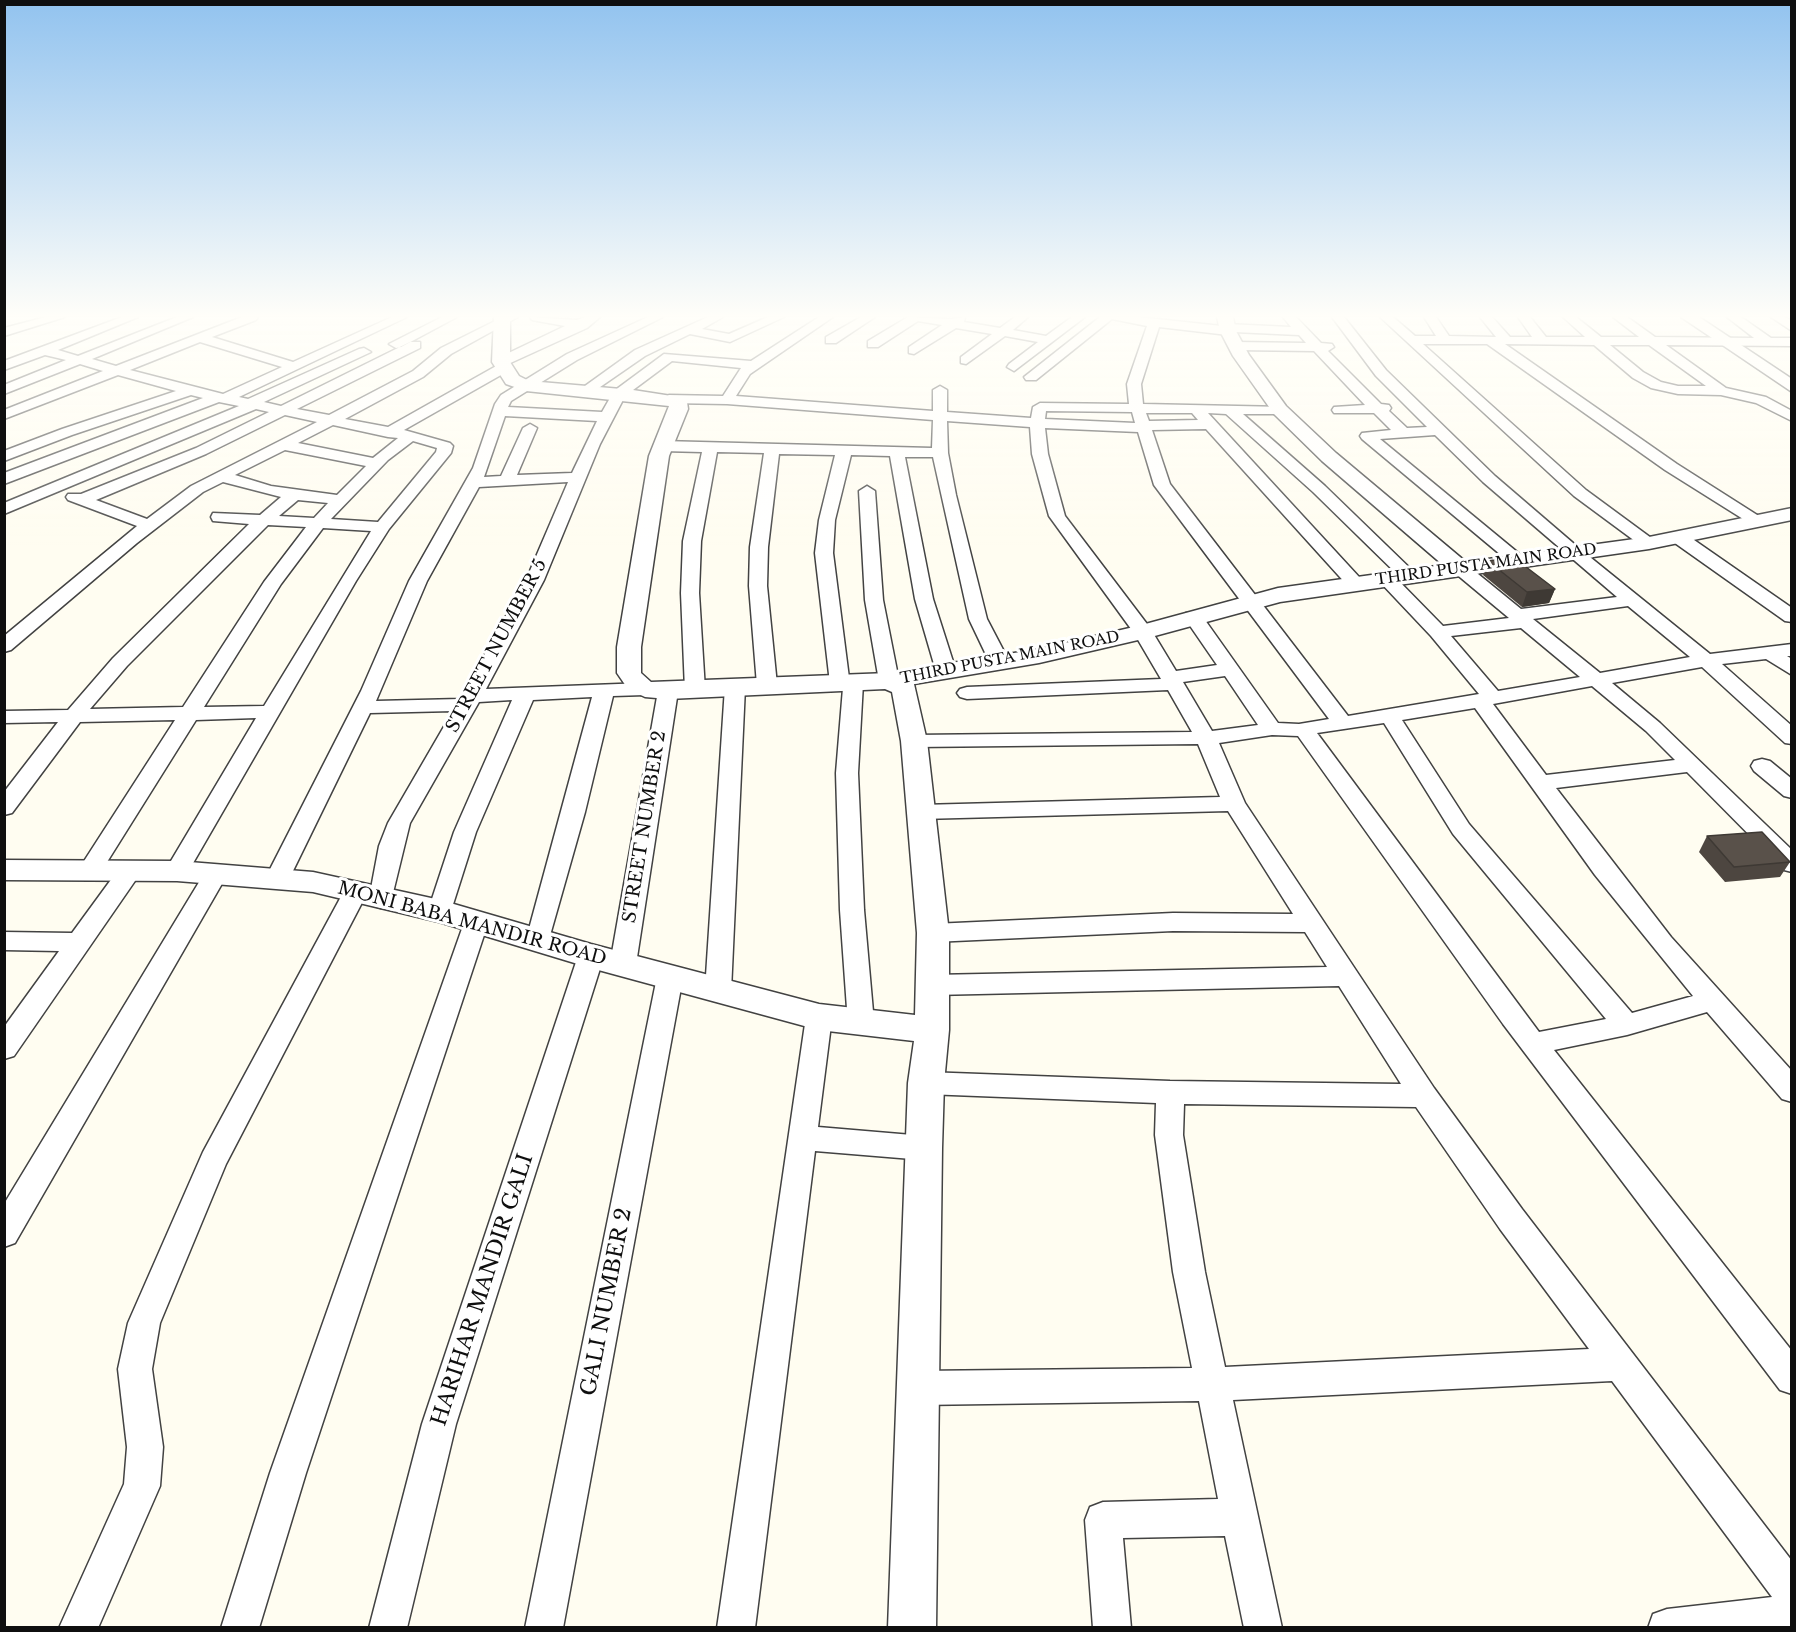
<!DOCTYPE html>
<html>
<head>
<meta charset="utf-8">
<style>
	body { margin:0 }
	#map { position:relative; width:1796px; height:1632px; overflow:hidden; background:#fffdf1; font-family:"Libre Baskerville",serif }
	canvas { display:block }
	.frame { position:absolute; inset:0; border:6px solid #0f0f0f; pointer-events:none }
</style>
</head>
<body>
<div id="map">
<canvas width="1796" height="1632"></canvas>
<div class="frame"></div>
</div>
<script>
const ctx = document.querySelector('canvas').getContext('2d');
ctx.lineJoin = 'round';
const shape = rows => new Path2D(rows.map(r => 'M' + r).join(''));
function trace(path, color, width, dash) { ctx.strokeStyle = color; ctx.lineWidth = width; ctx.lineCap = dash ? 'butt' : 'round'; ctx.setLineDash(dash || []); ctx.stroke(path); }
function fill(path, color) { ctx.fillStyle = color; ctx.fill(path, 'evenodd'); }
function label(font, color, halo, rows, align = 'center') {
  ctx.font = font + ' "Libre Baskerville",serif'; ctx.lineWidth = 6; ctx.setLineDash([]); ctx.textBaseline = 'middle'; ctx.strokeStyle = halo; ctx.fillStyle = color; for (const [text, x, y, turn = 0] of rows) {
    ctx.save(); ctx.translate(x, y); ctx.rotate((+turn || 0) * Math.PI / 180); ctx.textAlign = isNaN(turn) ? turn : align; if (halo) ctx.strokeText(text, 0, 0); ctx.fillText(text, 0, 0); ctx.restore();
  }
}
const minor = shape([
	[46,317,65,317,4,336,4,328,46,317],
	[122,317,138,317,58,350,78,356,177,317,193,317,92,359,116,366,242,317,258,317,256,320,212,337,293,362,392,317,407,317,239,397,248,399,359,349,364,348,371,352,264,402,281,406,410,342,420,342,420,348,297,409,329,415,413,371,441,348,503,317,518,317,451,354,423,377,345,419,388,427,498,365,494,362,496,359,565,326,532,320,530,317,577,320,585,317,600,317,587,328,506,365,510,368,508,371,404,430,450,443,453,446,451,453,389,529,356,581,185,877,177,879,169,877,165,871,256,718,196,720,97,878,89,880,81,878,77,872,175,720,80,722,12,813,4,815,4,792,58,722,4,723,4,711,68,710,113,658,249,524,213,521,211,517,213,513,260,515,281,497,223,482,203,492,137,543,11,650,4,652,4,636,137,526,68,500,66,497,68,494,81,494,196,448,269,412,256,409,4,514,4,503,239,406,219,402,4,484,4,473,203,398,191,395,72,435,4,461,4,451,62,429,176,391,118,375,4,419,4,410,103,371,80,364,4,394,4,385,66,360,45,355,4,370,4,361,122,317],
	[200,342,282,367,223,394,130,370,200,342],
	[285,415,317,422,191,486,147,519,96,500,206,454,285,415],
	[333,425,388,437,398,438,373,458,298,443,333,425],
	[413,441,437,448,436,452,378,522,331,519,388,460,413,441],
	[285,450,366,466,337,495,271,486,235,475,285,450],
	[298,500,328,503,314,518,279,516,298,500],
	[268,525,306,527,264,582,183,707,90,709,127,666,268,525],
	[323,528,371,531,264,706,204,707,281,584,323,528],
	[442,317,457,317,401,347,396,348,389,344,442,317],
	[648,317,663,317,577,360,511,401,508,407,602,412,614,391,664,354,751,361,819,317,833,317,750,374,736,396,933,411,933,390,940,386,947,390,947,412,1031,418,1033,407,1040,403,1129,404,1127,384,1147,326,1112,319,1036,380,1026,380,1024,377,1100,317,1138,317,1222,326,1227,324,1291,327,1283,317,1296,317,1321,343,1332,344,1334,347,1328,351,1381,404,1389,405,1391,408,1389,411,1407,428,1427,427,1376,376,1332,317,1344,317,1386,370,1495,476,1580,549,1710,654,1792,644,1792,656,1787,656,1792,659,1792,675,1766,659,1722,664,1792,726,1792,744,1785,743,1702,667,1612,683,1660,723,1792,850,1792,872,1784,870,1687,772,1556,788,1671,937,1792,1071,1792,1102,1782,1099,1707,1012,1627,1035,1554,1050,1792,1351,1792,1394,1780,1390,1503,1024,1298,736,1272,735,1219,743,1245,803,1434,1088,1522,1209,1792,1561,1792,1628,1648,1628,1653,1614,1667,1609,1772,1597,1612,1381,1233,1400,1282,1628,1244,1628,1225,1536,1123,1538,1131,1628,1093,1628,1085,1520,1090,1507,1103,1502,1218,1499,1199,1401,918,1405,906,1400,901,1388,906,1376,918,1371,1192,1368,1173,1272,1155,1135,1156,1103,926,1094,916,1091,912,1083,916,1075,926,1072,1170,1081,1401,1084,1339,986,933,995,924,992,920,985,924,978,933,975,1327,967,1305,932,1173,931,933,942,924,939,921,933,924,927,933,924,1173,913,1293,914,1228,811,921,819,913,817,910,812,913,807,921,805,1220,797,1198,744,914,747,907,746,903,741,907,736,914,735,1192,732,1168,690,967,699,960,697,957,693,960,689,967,687,1161,679,1134,633,1049,516,1032,454,1030,427,947,421,948,453,956,495,987,619,1010,663,1000,669,990,663,969,619,933,457,905,457,933,599,956,671,946,677,936,671,915,599,890,456,851,455,835,520,833,553,849,678,860,679,863,683,858,773,864,910,874,1023,870,1030,861,1033,852,1030,848,1023,840,910,836,773,843,688,833,687,830,683,815,553,819,520,835,455,779,454,768,547,767,586,777,685,774,689,767,691,760,689,757,685,749,586,750,547,764,453,717,452,701,541,699,593,705,690,702,694,695,696,688,694,685,690,681,593,683,541,702,452,662,451,654,446,662,441,932,448,933,420,727,404,669,403,662,399,669,395,723,396,741,368,672,361,625,396,600,444,544,580,486,689,645,683,652,685,655,689,652,693,645,695,613,696,585,812,547,946,538,949,529,946,526,940,592,697,533,700,476,832,449,917,440,920,431,917,428,911,454,832,512,700,479,702,410,823,390,905,381,908,372,905,369,899,379,846,388,823,453,711,370,713,290,877,286,883,278,885,270,883,266,877,361,691,409,581,473,468,495,404,501,395,567,354,648,317],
	[1159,327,1228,335,1234,332,1299,335,1306,343,1236,342,1229,346,1236,350,1314,351,1365,405,1334,407,1332,410,1334,413,1374,413,1391,430,1362,433,1360,436,1362,439,1513,565,1519,566,1528,561,1380,439,1435,435,1483,482,1617,597,1521,609,1467,565,1461,564,1455,565,1452,569,1455,573,1509,618,1443,626,1392,574,1380,574,1377,578,1380,582,1431,636,1479,694,1348,716,1170,484,1152,430,1206,429,1348,586,1360,586,1363,582,1360,578,1208,413,1226,414,1313,492,1402,579,1414,579,1417,575,1325,486,1243,414,1280,414,1285,413,1287,410,1285,407,1143,404,1141,384,1159,327],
	[1046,411,1132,412,1135,423,1045,419,1046,411],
	[1146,413,1192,413,1198,420,1149,421,1146,413],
	[505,416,597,421,572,473,517,475,537,428,530,424,523,428,501,476,484,477,505,416],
	[1045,428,1138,432,1154,485,1329,719,1299,724,1278,723,1200,613,1186,613,1184,617,1217,665,1176,671,1150,628,1065,516,1048,454,1045,428],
	[568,482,526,580,460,699,376,701,427,581,479,487,568,482],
	[1628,606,1690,657,1600,673,1533,619,1628,606],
	[1521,628,1580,677,1498,691,1451,636,1521,628],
	[1225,676,1258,725,1212,731,1183,682,1225,676],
	[1592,686,1646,731,1675,760,1546,775,1493,704,1592,686],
	[1475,708,1595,875,1693,996,1632,1013,1469,824,1402,720,1475,708],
	[1384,723,1453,834,1606,1019,1539,1032,1317,733,1384,723],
	[1184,1104,1416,1107,1500,1229,1589,1349,1225,1367,1205,1272,1183,1135,1184,1104],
	[708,317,723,317,702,329,729,334,768,317,784,317,730,342,690,334,645,356,590,394,580,394,578,391,635,350,708,317],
	[861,317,875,317,836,343,826,343,826,337,861,317],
	[908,317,951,319,965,317,964,322,1000,328,1015,317,1028,317,1013,330,1046,336,1072,317,1085,317,1014,371,1007,367,1009,364,1038,342,1005,336,966,364,961,363,961,357,992,334,956,328,914,354,909,353,909,347,942,325,918,321,878,347,868,347,868,341,908,317],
	[1380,317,1393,317,1415,336,1436,336,1424,317,1436,317,1449,336,1496,337,1480,317,1492,317,1510,337,1532,337,1518,317,1530,317,1546,337,1585,337,1563,317,1576,317,1601,337,1639,337,1613,317,1627,317,1655,337,1754,338,1727,317,1741,317,1771,338,1792,338,1792,346,1666,345,1726,388,1766,397,1792,411,1792,421,1756,403,1721,395,1678,394,1651,388,1633,378,1594,345,1505,344,1677,464,1765,520,1757,525,1751,524,1665,470,1487,344,1423,344,1586,490,1658,543,1655,547,1643,547,1574,496,1380,317],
	[1610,345,1649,345,1706,386,1678,386,1661,382,1643,372,1610,345],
	[1771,317,1785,317,1792,321,1792,331,1771,317],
	[867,486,875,491,883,600,899,681,896,685,889,687,882,685,879,681,865,600,859,491,867,486],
	[1678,532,1684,533,1792,608,1792,622,1785,621,1672,541,1670,537,1678,532],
	[735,681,742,683,745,687,731,991,727,998,718,1001,709,998,705,991,725,687,728,683,735,681],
	[668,685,675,687,678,691,636,964,632,971,623,973,614,971,610,964,658,691,661,687,668,685],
	[1762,759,1770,761,1792,779,1792,798,1784,796,1754,771,1751,766,1754,761,1762,759],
	[129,864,137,866,141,872,137,878,14,1056,4,1059,4,1027,59,951,4,950,4,932,72,933,121,866,129,864],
	[215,867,223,869,227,875,15,1243,4,1247,4,1204,207,869,215,867],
	[355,885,363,887,367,893,226,1164,160,1323,152,1369,163,1447,160,1486,98,1628,59,1628,124,1484,127,1447,118,1369,128,1323,203,1152,343,893,347,887,355,885],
	[476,914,485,917,488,923,306,1473,259,1628,221,1628,270,1473,464,923,467,917,476,914],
	[591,947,600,949,604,956,456,1424,407,1628,369,1628,422,1424,578,956,582,949,591,947],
	[670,967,679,970,683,977,563,1628,525,1628,657,977,661,970,670,967],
	[819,1007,828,1010,832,1017,818,1127,924,1136,934,1139,939,1148,934,1157,924,1160,815,1151,755,1628,717,1628,806,1017,810,1010,819,1007]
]);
const tertiary = shape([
	[494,317,510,317,510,362,519,376,529,381,633,390,678,397,687,402,688,409,669,456,641,647,641,673,651,682,889,673,1039,649,1138,626,1278,588,1443,565,1322,461,1274,414,1233,356,1220,331,1217,317,1233,317,1236,331,1249,355,1286,406,1336,453,1466,562,1649,537,1792,508,1792,520,1649,549,1280,602,1151,637,1039,663,914,684,927,741,949,933,949,1030,944,1083,942,1148,936,1628,888,1628,908,1083,914,1041,819,1030,591,968,439,922,313,892,177,881,4,880,4,860,177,861,313,872,440,900,591,944,819,1004,915,1015,917,933,901,741,892,692,885,689,668,699,645,697,628,689,617,673,617,647,649,456,669,406,526,391,506,384,492,362,494,317],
	[1681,317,1699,317,1792,379,1792,392,1681,317]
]);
trace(minor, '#424242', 3);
trace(tertiary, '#424242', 3);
fill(minor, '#fff');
fill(tertiary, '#fff');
fill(shape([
	[1488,561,1555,589,1549,603,1522,607,1483,575],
	[1707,836,1790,862,1780,877,1725,882,1699,852]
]), '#4d4640');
fill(shape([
	[1555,589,1549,603,1522,607,1527,592]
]), '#3e3934');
const building = shape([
	[1513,557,1555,589,1527,592,1488,561,1513,557],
	[1762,832,1790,862,1734,867,1707,836,1762,832]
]);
fill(building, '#59514a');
trace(building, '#3e3934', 1.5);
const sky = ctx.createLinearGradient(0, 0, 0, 545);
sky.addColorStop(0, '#92c3ef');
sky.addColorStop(0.58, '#fffef9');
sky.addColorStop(1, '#fffef900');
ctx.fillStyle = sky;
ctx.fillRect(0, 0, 1796, 545);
label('15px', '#0f0f0f', '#fff', [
	["THIRD PUSTA MAIN ROAD",1486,565,-8],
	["THIRD PUSTA MAIN ROAD",1010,658,-11]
]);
label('18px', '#0f0f0f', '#fff', [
	["STREET NUMBER 5",497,646,-62],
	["STREET NUMBER 2",645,827,-81],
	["MONI BABA MANDIR ROAD",472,924,15]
]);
label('21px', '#0f0f0f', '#fff', [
	["HARIHAR MANDIR GALI",483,1290,-72],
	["GALI NUMBER 2",607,1302,-79]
]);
</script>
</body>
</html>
